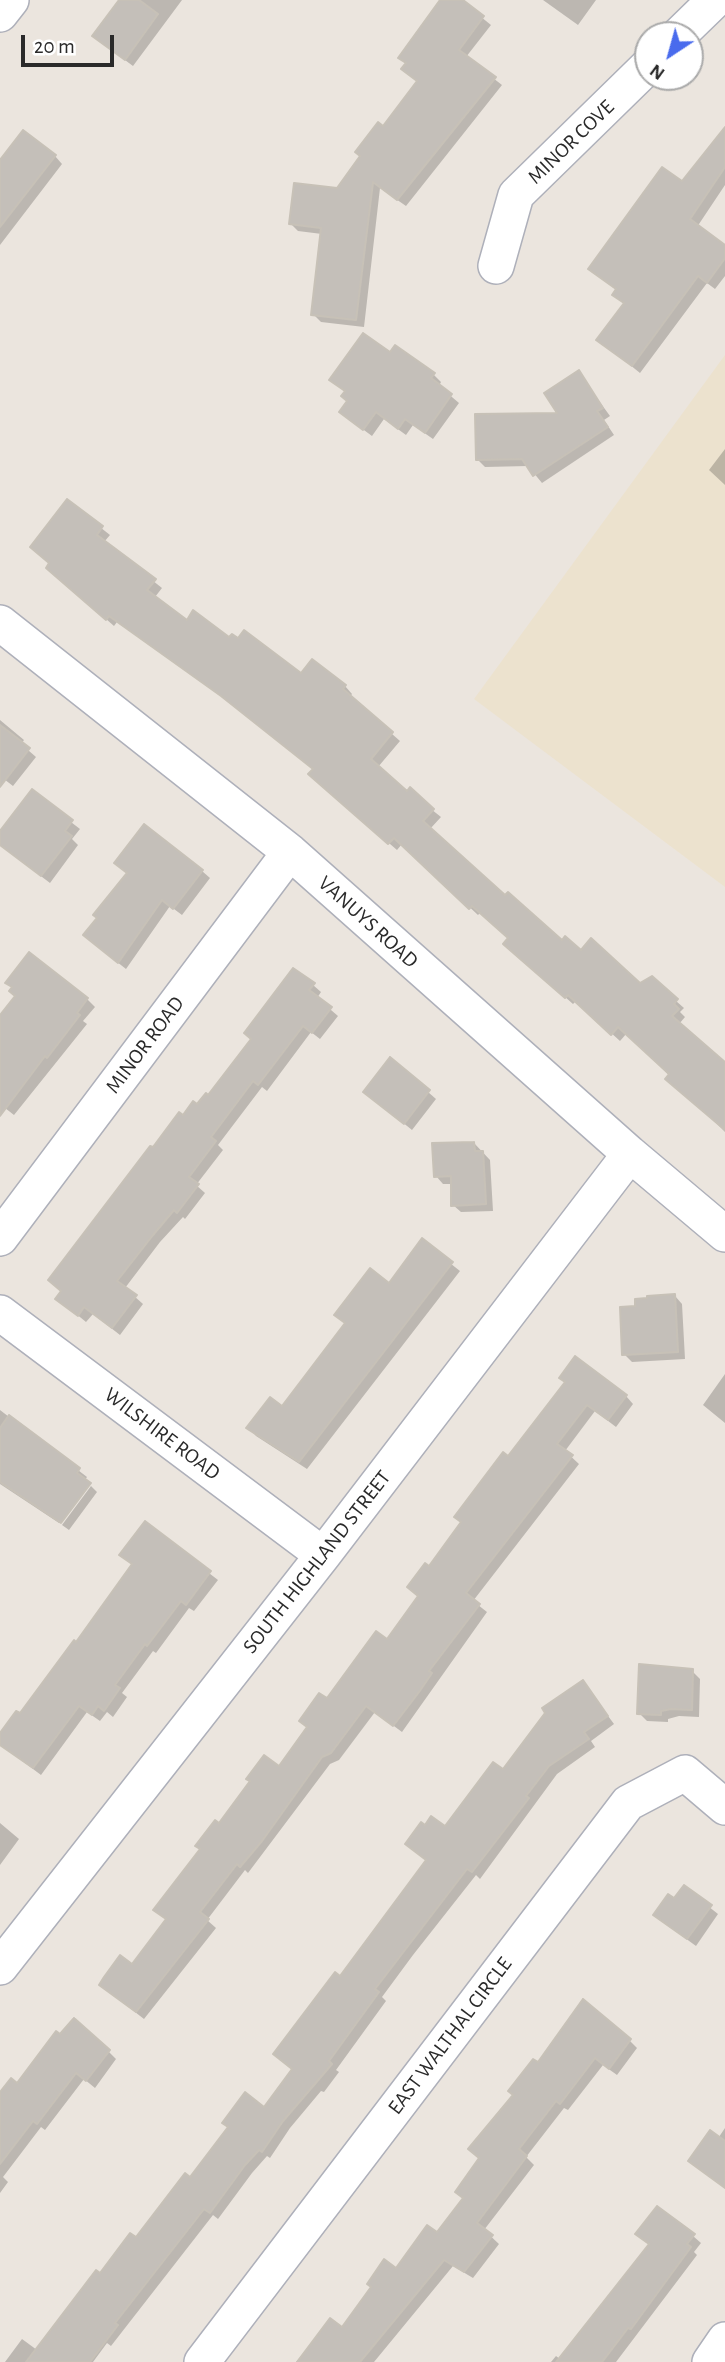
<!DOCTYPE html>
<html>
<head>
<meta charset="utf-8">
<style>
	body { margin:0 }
	#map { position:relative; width:725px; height:2362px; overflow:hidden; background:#ebe5de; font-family:"Alegreya Sans",sans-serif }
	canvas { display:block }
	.north { position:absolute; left:634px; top:21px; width:70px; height:70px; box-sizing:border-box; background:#fff; border:2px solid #aaa; border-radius:50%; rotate:216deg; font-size:19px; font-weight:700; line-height:28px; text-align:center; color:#2a2a2a }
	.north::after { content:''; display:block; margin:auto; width:24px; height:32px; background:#496bed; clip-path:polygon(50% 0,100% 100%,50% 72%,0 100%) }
	.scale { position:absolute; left:21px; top:35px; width:93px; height:32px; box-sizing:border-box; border:4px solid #2a2a2a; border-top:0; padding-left:9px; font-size:21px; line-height:24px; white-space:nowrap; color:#2a2a2a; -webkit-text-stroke:5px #fff; paint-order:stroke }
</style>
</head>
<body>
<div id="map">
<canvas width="725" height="2362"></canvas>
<div class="north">N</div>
<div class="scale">20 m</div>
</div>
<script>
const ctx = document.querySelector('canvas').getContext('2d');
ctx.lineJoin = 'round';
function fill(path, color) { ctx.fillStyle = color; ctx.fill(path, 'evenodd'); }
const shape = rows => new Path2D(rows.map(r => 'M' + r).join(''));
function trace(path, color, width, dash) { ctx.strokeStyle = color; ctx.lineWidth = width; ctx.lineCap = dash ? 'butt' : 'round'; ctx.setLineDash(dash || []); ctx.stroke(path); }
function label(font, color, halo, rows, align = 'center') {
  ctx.font = font + ' "Alegreya Sans",sans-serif'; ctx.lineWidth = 7; ctx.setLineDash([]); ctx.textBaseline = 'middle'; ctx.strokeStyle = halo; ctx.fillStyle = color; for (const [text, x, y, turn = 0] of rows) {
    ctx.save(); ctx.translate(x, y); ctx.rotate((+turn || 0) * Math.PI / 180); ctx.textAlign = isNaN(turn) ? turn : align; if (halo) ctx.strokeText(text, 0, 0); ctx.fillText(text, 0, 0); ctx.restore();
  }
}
fill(shape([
	[725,355,725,887,474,699]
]), '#ece2ce');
fill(shape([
	[122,0,182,0,133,66,102,43],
	[442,0,460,0,491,25,466,57,502,85,406,206,380,188,364,327,321,322,313,314,322,234,298,231,291,224,338,189,418,82,404,69,407,64,400,57],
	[543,0,596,0,578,25],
	[725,129,725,185,697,227,725,247,725,276,715,289,707,283,640,373,599,340,625,304,615,294,618,290,590,268,683,184],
	[55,156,62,164,0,245,0,163],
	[396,347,434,375,441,382,439,386,459,403,433,439,413,425,406,435,384,419,372,436,349,419,346,393,331,379,391,355],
	[578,372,610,416,604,420,614,435,542,483,528,466,485,467,477,459,561,415],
	[725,449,725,485,709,470],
	[67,501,110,535,104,542,162,588,155,597,187,622,301,676,345,686,352,694,350,697,400,741,378,767,441,817,430,829,505,898,562,943,676,1001,684,1008,680,1012,685,1017,679,1024,725,1064,725,1132,627,1033,620,1041,576,1001,573,1004,513,951,510,938,480,913,478,915,402,844,397,850,318,782,314,770,231,703,117,622,114,626,56,575],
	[0,720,24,740,21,744,36,757,13,786,0,776],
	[32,792,80,829,72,839,78,845,50,883,0,845,0,834],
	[202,871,210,878,182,915,170,906,126,969,93,943,99,918],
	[313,985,321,992,317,998,338,1016,320,1039,311,1032,267,1091,262,1087,218,1145,223,1150,196,1185,205,1193,185,1219,183,1217,160,1242,125,1288,143,1304,120,1335,93,1314,86,1322,58,1299,153,1150,183,1118,208,1098],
	[87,999,95,1007,83,1021,87,1024,14,1115,5,1108,0,1109,0,1018],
	[365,1092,428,1092,436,1099,412,1130],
	[474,1143,490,1160,493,1211,461,1212,453,1205,453,1184,443,1184,436,1176],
	[422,1241,460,1271,307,1469,256,1436,249,1428,282,1408,346,1324,336,1315,389,1285],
	[675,1296,682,1304,685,1359,632,1362,624,1354,637,1308],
	[725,1374,725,1423,703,1405],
	[567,1383,626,1396,633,1404,616,1427,595,1411,565,1451,579,1464,473,1601,487,1612,402,1732,375,1712,339,1760,330,1764,248,1873,245,1870,207,1920,216,1928,144,2019,109,1992,167,1920,156,1910,219,1825,279,1768,327,1701,387,1642,420,1597,429,1568],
	[0,1410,87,1477,84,1481,88,1484,59,1523,0,1484],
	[91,1486,97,1492,69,1530,62,1525],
	[145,1524,218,1580,194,1611,189,1608,156,1653,153,1651,122,1693,127,1697,113,1717,107,1712,100,1721,87,1712,41,1775,5,1748,0,1744,0,1736,20,1716,76,1644,134,1565,122,1555],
	[692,1671,700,1679,699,1717,679,1716,668,1719,668,1722,647,1721,639,1713],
	[583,1682,614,1724,591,1741,595,1747,557,1774,480,1879,476,1875,413,1955,382,1997,386,2001,336,2070,339,2072,324,2092,321,2091,290,2128,270,2158,267,2156,252,2173,218,2219,213,2215,111,2346,107,2343,93,2362,5,2362,22,2339,37,2350,101,2275,191,2180,264,2109,293,2070,340,1978,428,1861,407,1844,425,1827,446,1829,503,1772],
	[0,1823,19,1839,0,1865],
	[684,1887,718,1914,696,1946,663,1922],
	[629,2040,637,2048,617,2075,603,2065,568,2110,564,2108,526,2157,534,2165,484,2230,499,2244,473,2278,453,2266,374,2362,296,2362,331,2321,342,2330,396,2270,437,2235,464,2199,481,2159,538,2064],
	[109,2052,116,2059,95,2088,84,2079,45,2130,41,2127,3,2177,8,2182,0,2193,0,2107],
	[725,2128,725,2188,698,2168],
	[638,2234,693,2236,701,2243,694,2252,697,2255,616,2362,551,2362,556,2356,560,2359,650,2245]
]), '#0003');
const building = shape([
	[119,0,139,0,158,14,125,60,92,36,119,0],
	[440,0,463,0,484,16,459,50,496,77,397,200,373,182,356,320,311,315,321,228,289,224,294,183,337,188,360,156,355,152,378,122,383,126,417,81,401,69,406,63,398,58,440,0],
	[725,127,725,167,690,219,725,245,725,258,707,283,698,276,632,366,596,340,624,303,612,295,616,289,588,269,662,167,682,181,725,127],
	[23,130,56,155,0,227,0,160,23,130],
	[363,333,390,352,395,345,435,373,431,378,452,394,425,433,405,419,398,429,376,412,363,430,339,412,347,401,341,396,345,391,329,380,363,333],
	[579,370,603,408,597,411,608,427,533,476,522,459,476,460,475,414,557,413,544,393,579,370],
	[67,499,103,526,97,535,156,579,147,590,187,620,193,610,229,637,232,634,238,638,244,630,301,673,312,659,346,685,343,689,393,732,371,759,407,791,410,787,434,809,423,821,505,895,508,892,562,940,565,936,581,950,591,938,640,983,652,976,678,999,674,1004,679,1009,672,1016,725,1062,725,1130,665,1079,669,1074,618,1027,611,1035,568,995,565,998,503,944,508,938,472,906,469,909,394,838,388,844,308,774,313,769,221,696,109,616,106,620,46,568,49,563,30,547,67,499],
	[0,725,30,748,0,787,0,725],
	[32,789,73,820,65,831,72,836,41,876,0,845,0,831,32,789],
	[144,824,203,870,173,909,162,900,118,963,83,935,97,918,93,915,127,873,114,863,144,824],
	[29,952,88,998,77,1013,80,1015,47,1058,45,1056,0,1116,0,1015,15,996,9,991,12,987,5,983,29,952],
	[293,968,315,983,309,990,332,1007,312,1033,303,1026,258,1085,253,1081,211,1137,216,1141,189,1177,199,1184,177,1213,174,1210,153,1235,117,1281,137,1295,112,1328,84,1307,78,1316,55,1299,61,1291,48,1280,150,1146,153,1147,179,1112,183,1115,193,1101,197,1104,206,1093,208,1095,251,1039,244,1033,293,968],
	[390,1057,430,1090,404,1124,363,1092,390,1057],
	[474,1142,475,1151,483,1151,486,1204,451,1206,451,1176,434,1177,432,1143,474,1142],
	[422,1238,453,1262,299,1462,246,1428,270,1397,282,1406,345,1323,334,1315,370,1268,389,1283,422,1238],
	[675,1294,678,1352,622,1355,620,1307,635,1306,635,1299,647,1298,647,1296,675,1294],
	[575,1356,627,1395,608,1420,587,1405,557,1444,573,1455,466,1593,480,1604,429,1671,432,1673,419,1692,393,1726,366,1706,331,1753,322,1757,262,1841,240,1867,237,1864,200,1912,209,1919,136,2012,99,1985,104,1977,120,1955,132,1964,166,1919,153,1910,200,1849,195,1846,215,1820,219,1823,250,1781,246,1779,264,1755,279,1766,307,1727,299,1721,319,1693,327,1698,376,1631,387,1639,418,1596,407,1587,425,1563,429,1566,461,1522,454,1517,503,1452,508,1456,565,1382,559,1378,575,1356],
	[9,1415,80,1468,77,1473,91,1483,61,1523,0,1482,0,1428,9,1415],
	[145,1521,211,1571,186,1605,181,1601,147,1646,145,1644,115,1685,120,1688,104,1711,98,1706,92,1715,79,1706,33,1768,0,1745,0,1733,16,1711,20,1713,74,1640,76,1642,132,1564,119,1555,145,1521],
	[639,1664,693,1669,692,1710,671,1709,661,1711,661,1715,637,1714,639,1664],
	[583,1680,608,1716,584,1732,589,1739,549,1766,526,1796,529,1798,472,1872,467,1869,457,1882,375,1989,379,1992,329,2061,332,2064,283,2121,262,2152,259,2150,245,2165,210,2213,204,2209,115,2323,118,2325,90,2362,26,2362,96,2270,100,2273,130,2233,136,2237,185,2173,190,2177,228,2127,222,2123,245,2092,264,2107,292,2069,273,2054,335,1972,340,1976,426,1860,405,1844,421,1822,425,1825,431,1816,445,1826,493,1762,503,1769,545,1713,542,1708,583,1680],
	[684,1885,712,1905,687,1939,653,1915,668,1894,674,1898,684,1885],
	[583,1999,631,2039,609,2069,595,2058,560,2104,556,2101,519,2149,527,2156,477,2223,493,2235,464,2272,444,2260,360,2362,297,2362,330,2318,342,2327,371,2287,367,2284,384,2259,396,2268,427,2225,437,2232,463,2198,455,2192,479,2158,468,2149,513,2095,508,2091,533,2059,538,2062,583,1999],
	[74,2018,110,2050,86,2081,76,2073,37,2124,33,2121,0,2164,0,2092,11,2078,17,2083,56,2031,60,2034,74,2018],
	[710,2130,725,2141,725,2188,688,2161,710,2130],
	[657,2206,695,2234,687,2244,691,2247,631,2329,628,2328,602,2362,556,2362,649,2244,635,2234,657,2206]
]);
fill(building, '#c4bfb9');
trace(building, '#c7c1b7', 2);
const minor = shape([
	[0,14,11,0],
	[679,35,715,0],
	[496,266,516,195,648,66],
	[0,623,290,852,630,1154,725,1234],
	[0,1238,290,852],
	[0,1313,323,1555],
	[0,1967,323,1555,630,1154],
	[202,2362,628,1803,685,1773,725,1807],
	[710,2362,725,2340]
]);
trace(minor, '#aeb0ba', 38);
trace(minor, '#fff', 35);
label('21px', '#2a2a2a', '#fff', [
	["MINOR COVE",571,142,-44],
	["VANUYS ROAD",368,922,42],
	["MINOR ROAD",145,1045,-53],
	["WILSHIRE ROAD",162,1434,37],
	["SOUTH HIGHLAND STREET",317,1562,-52],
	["EAST WALTHAL CIRCLE",450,2036,-53]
]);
</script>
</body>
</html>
